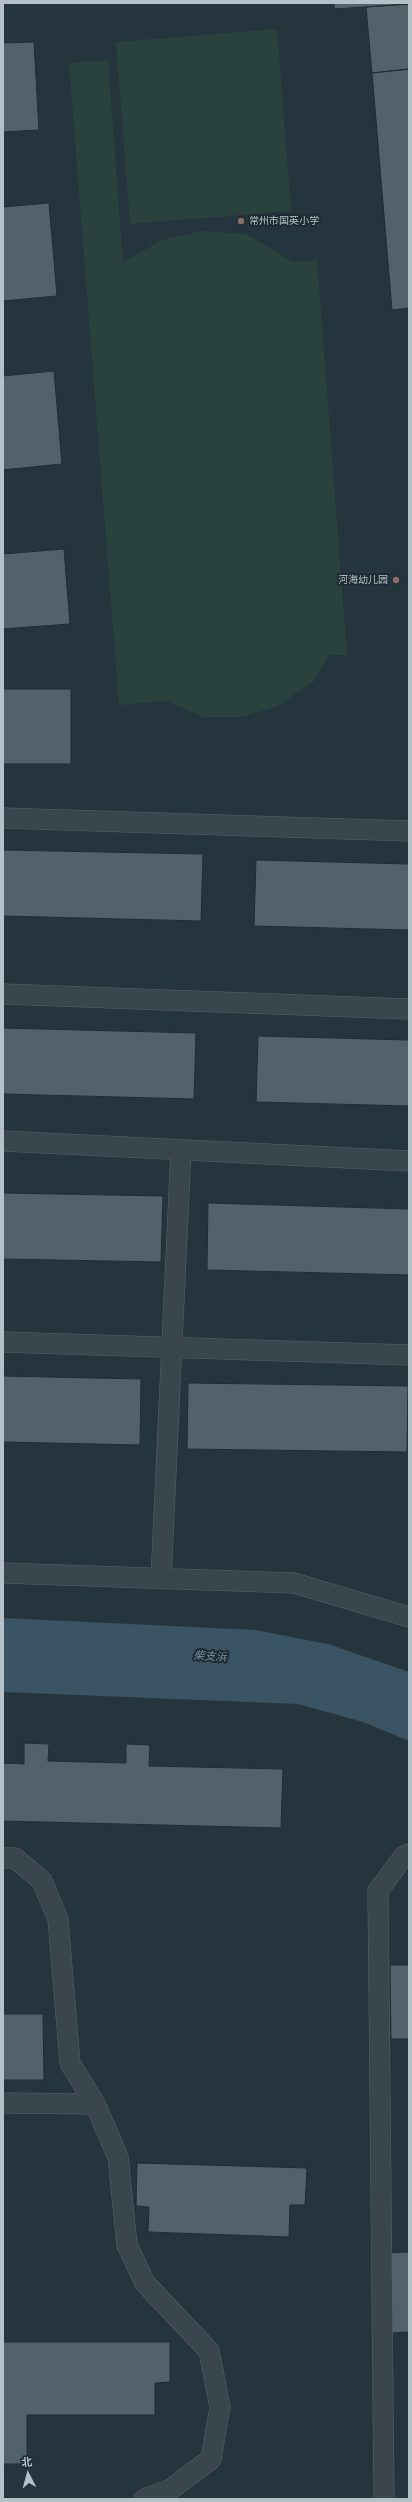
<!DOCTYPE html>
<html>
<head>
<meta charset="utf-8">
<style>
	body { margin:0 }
	#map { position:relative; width:412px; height:2502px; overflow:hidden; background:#25353d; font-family:"Archivo Narrow","Noto Sans SC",sans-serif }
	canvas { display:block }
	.frame { position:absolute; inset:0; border:4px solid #b5c1c8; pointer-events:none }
	.north { position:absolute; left:8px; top:2454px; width:40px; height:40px; -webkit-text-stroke:3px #1e2b32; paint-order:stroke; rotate:354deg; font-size:11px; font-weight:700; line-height:16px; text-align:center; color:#b5c1c8 }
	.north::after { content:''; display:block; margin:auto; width:14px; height:18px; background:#b5c1c8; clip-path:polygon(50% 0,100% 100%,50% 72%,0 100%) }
</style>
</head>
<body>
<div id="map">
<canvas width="412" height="2502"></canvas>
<div class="frame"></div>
<div class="north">北</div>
</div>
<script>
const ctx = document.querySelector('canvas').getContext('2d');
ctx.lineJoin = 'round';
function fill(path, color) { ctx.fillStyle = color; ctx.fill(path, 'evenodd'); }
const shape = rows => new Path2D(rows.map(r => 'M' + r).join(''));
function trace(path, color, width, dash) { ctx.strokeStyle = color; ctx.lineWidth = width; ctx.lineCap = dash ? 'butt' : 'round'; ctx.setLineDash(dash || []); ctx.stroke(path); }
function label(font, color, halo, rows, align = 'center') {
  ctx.font = font + ' "Archivo Narrow","Noto Sans SC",sans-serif'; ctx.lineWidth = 4; ctx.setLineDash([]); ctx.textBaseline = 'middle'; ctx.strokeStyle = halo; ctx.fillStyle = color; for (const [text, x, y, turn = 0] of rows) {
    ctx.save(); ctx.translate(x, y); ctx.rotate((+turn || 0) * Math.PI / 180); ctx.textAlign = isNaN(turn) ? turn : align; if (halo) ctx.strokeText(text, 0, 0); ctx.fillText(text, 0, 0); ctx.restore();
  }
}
fill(shape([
	[277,29,291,211,130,224,116,42],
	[108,60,123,263,159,241,201,231,246,234,293,262,317,260,347,655,329,655,314,681,278,706,242,717,203,717,166,701,119,705,69,63]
]), '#2a423d');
fill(shape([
	[3,1618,255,1630,328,1644,409,1672,409,1741,363,1722,298,1704,3,1692]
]), '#3a5463');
const building = shape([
	[334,3,409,3,409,4,334,9,334,3],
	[409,4,409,69,372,73,366,7,409,4],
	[34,42,39,130,3,132,3,43,34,42],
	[409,69,409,308,392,310,372,73,409,69],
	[49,203,57,296,3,301,3,207,49,203],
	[54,371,62,464,3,470,3,376,54,371],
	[64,549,70,624,3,629,3,554,64,549],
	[3,689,71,689,71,764,3,764,3,689],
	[3,850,203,854,201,921,3,916,3,850],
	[256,860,409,864,409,930,254,926,256,860],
	[3,1028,196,1033,194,1099,3,1094,3,1028],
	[258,1036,409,1040,409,1106,256,1102,258,1036],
	[3,1193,163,1196,161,1262,3,1259,3,1193],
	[208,1203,409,1209,409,1275,207,1270,208,1203],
	[3,1376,141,1379,140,1445,3,1442,3,1376],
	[188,1383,408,1386,407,1452,187,1449,188,1383],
	[24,1743,49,1744,48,1761,126,1763,126,1744,150,1745,149,1766,283,1769,281,1828,3,1821,3,1763,24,1764,24,1743],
	[390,1965,409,1965,409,2039,391,2039,390,1965],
	[3,2014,43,2014,44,2080,3,2080,3,2014],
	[137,2163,307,2168,305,2205,290,2205,289,2237,148,2232,149,2207,136,2206,137,2163],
	[409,2252,409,2332,390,2333,387,2253,409,2252],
	[3,2342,170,2342,170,2382,155,2383,155,2415,27,2415,27,2464,3,2464,3,2342]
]);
fill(building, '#51626a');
trace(building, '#202d34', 1);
const service = shape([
	[3,818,409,831],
	[3,994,409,1009],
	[3,1141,409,1161],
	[3,1342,409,1355],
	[3,1573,294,1583,409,1617],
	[161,1579,181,1150],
	[3,1858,15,1858,42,1881,58,1919,70,2063,95,2104,118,2157,127,2245,145,2283,209,2351,220,2407,211,2459,171,2489,144,2499],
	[3,2103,95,2104],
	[384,2499,378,1891,404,1856,409,1854]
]);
trace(service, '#57646b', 21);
trace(service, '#39464d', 20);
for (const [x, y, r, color] of [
	[241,221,4,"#8d6e63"],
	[396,580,4,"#8d6e63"]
]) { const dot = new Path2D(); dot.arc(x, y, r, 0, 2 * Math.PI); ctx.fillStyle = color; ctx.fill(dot); trace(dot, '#1e2b32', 1.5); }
label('10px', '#b5c1c8', '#1e2b32', [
	["常州市国英小学",249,221],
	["河海幼儿园",388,580,"right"]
], 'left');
label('italic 11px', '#7798aa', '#1e2b32', [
	["柴支浜",210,1657,4]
]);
</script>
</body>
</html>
